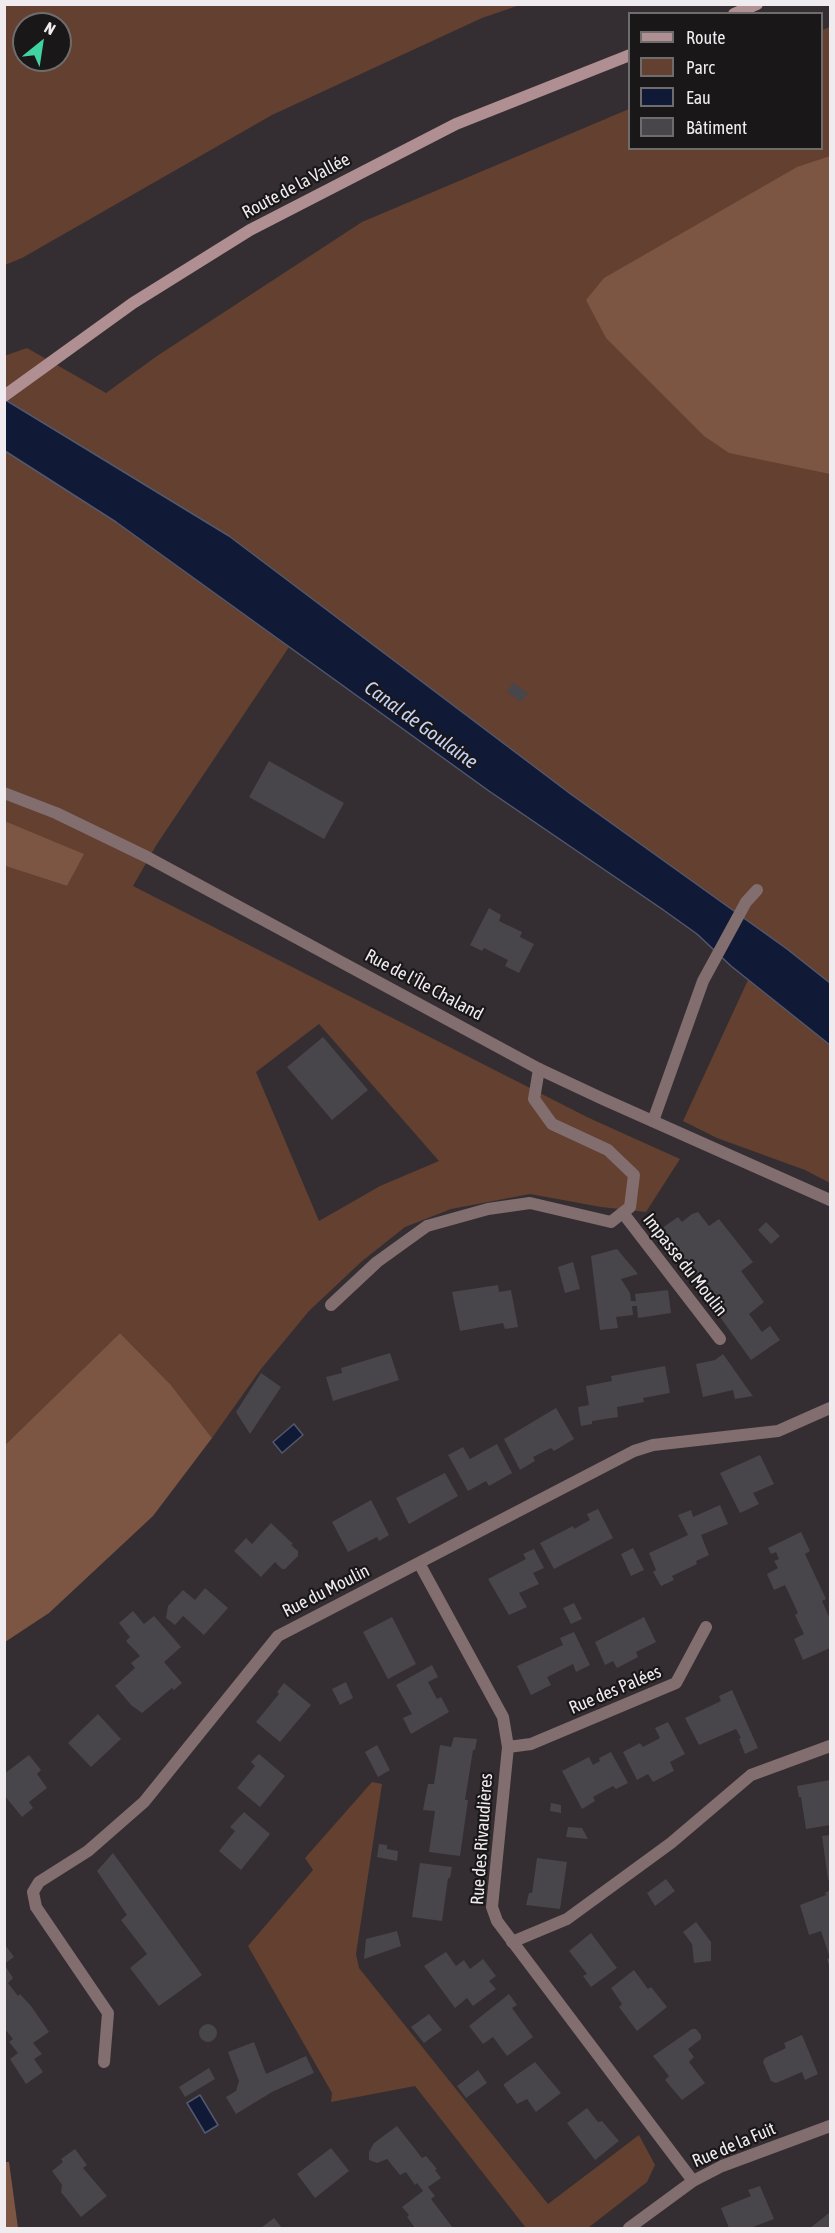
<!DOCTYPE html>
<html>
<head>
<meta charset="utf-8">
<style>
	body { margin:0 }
	#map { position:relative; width:835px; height:2233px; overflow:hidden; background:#342e32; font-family:"Asap Condensed",sans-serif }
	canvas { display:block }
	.frame { position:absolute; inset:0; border:6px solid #efebee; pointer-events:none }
	.legend { position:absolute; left:628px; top:12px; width:195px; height:138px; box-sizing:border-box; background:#1a1719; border:2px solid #6f6c6e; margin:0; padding:8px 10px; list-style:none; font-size:18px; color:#efebee }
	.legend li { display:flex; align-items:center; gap:12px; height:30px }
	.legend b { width:30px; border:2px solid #6f6c6e }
	.north { position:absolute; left:12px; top:12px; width:60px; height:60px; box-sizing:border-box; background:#1a1719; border:2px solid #6f6c6e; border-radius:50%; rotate:30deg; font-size:16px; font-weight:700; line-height:24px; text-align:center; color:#efebee }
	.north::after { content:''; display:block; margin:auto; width:21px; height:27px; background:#3fd4a2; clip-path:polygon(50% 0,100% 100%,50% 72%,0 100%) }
</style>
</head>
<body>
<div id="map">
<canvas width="835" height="2233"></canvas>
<div class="frame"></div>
<ul class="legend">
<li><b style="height:8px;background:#b08f92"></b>Route</li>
<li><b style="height:16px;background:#63402f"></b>Parc</li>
<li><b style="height:16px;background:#101936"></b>Eau</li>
<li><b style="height:16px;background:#48454b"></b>Bâtiment</li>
</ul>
<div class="north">N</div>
</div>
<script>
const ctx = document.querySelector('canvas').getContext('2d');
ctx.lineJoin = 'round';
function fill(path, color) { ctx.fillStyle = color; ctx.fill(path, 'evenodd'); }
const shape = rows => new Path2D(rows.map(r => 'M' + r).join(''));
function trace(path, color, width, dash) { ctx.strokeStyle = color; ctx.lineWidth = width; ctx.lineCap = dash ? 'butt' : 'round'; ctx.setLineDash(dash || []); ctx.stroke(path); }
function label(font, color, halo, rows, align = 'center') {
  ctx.font = font + ' "Asap Condensed",sans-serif'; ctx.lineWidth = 4.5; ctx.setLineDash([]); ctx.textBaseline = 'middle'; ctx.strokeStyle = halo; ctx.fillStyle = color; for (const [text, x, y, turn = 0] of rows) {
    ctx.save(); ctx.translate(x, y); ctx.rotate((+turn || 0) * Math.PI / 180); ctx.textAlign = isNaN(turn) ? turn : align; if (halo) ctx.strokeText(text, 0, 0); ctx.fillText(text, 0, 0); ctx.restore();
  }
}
fill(shape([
	[5,4,520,4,520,5,482,18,272,115,22,258,5,265],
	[24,24,60,24,60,60,24,60],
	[830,27,830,983,787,949,572,795,229,536,5,399,4,356,27,348,106,393,157,356,362,222,629,109,630,148,822,148,822,30],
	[5,451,116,522,289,647,157,844,133,886,589,1118,680,1159,646,1212,601,1207,530,1194,451,1209,405,1227,361,1262,309,1311,261,1369,212,1438,171,1385,120,1333,5,1445,5,866,67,886,83,854,5,821],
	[319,1024,439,1161,380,1186,319,1221,256,1072],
	[748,980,830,1045,830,1183,805,1170,717,1138,683,1121],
	[372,1782,382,1784,356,1954,359,1968,548,2204,639,2135,655,2165,647,2182,588,2228,526,2228,415,2086,331,2102,332,2093,248,1946,313,1870,305,1858]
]), '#63402f');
fill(shape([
	[830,156,830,474,729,453,704,436,606,338,586,300,604,278,797,167],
	[5,821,84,854,67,886,5,866],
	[120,1333,171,1385,212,1438,153,1516,49,1613,5,1642,5,1445],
	[5,2162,9,2162,18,2228,5,2228]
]), '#7c5543');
const water = shape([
	[4,399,229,536,572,795,787,949,830,983,830,1045,731,966,697,934,662,909,489,791,116,522,5,451,4,399],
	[294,1424,303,1435,282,1453,273,1442,294,1424],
	[200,2095,218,2125,205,2133,187,2103,200,2095]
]);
fill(water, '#101936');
trace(water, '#53586d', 1.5);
fill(shape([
	[513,683,528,693,521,702,507,692],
	[269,761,344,803,324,839,249,797],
	[489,908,501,915,499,921,522,932,520,937,534,944,519,973,505,966,508,960,484,948,482,951,470,945],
	[323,1037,368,1090,332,1120,287,1067],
	[698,1212,709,1226,719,1219,753,1262,741,1271,764,1302,749,1314,762,1332,770,1326,780,1340,751,1360,658,1231,678,1217,682,1222,692,1214],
	[766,1222,780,1236,771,1244,758,1230],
	[617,1249,638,1274,621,1279,630,1293,631,1301,636,1301,635,1294,668,1290,671,1313,638,1318,637,1306,632,1306,633,1315,616,1317,618,1328,600,1330,591,1256],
	[573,1262,580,1289,565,1293,558,1267],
	[498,1285,499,1292,511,1290,518,1327,505,1329,503,1323,460,1331,452,1292],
	[390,1353,399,1380,333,1401,326,1377,342,1373,341,1368],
	[723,1354,747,1388,753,1396,735,1399,733,1390,703,1397,696,1364,715,1360],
	[665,1366,670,1393,643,1398,644,1402,617,1407,618,1417,592,1421,592,1424,581,1426,578,1407,589,1405,586,1386,612,1381,611,1376],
	[261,1373,281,1387,250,1434,236,1412],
	[556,1408,574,1439,554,1451,551,1448,533,1457,535,1461,520,1470,504,1439],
	[497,1444,512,1473,489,1486,486,1481,468,1491,448,1455,463,1447,470,1459],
	[760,1455,774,1484,753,1493,759,1504,740,1513,720,1473],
	[445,1473,458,1496,409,1524,396,1498],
	[371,1500,389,1535,379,1541,377,1537,348,1552,332,1522],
	[720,1505,728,1524,701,1535,709,1555,696,1561,697,1564,672,1576,674,1580,661,1586,653,1572,656,1570,649,1553,688,1535,678,1515,691,1510,693,1517],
	[598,1509,613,1538,554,1569,540,1543,573,1526,574,1529,590,1520,587,1514],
	[271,1523,293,1544,291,1545,298,1551,298,1556,285,1569,282,1569,275,1562,261,1577,234,1551,246,1538,252,1544],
	[801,1532,810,1551,805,1554,826,1599,822,1601,830,1619,830,1648,803,1660,794,1639,804,1634,795,1615,798,1613,785,1585,774,1590,767,1574,778,1568,774,1561,779,1559,776,1552,771,1554,768,1548],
	[633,1548,644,1570,631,1576,621,1554],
	[534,1549,544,1568,533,1573,539,1584,519,1593,527,1607,509,1615,488,1579,526,1559,523,1554],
	[205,1588,228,1608,204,1635,183,1616,175,1625,166,1618,168,1606,183,1590,195,1600],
	[574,1603,582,1619,571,1624,563,1608],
	[133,1611,144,1624,154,1616,181,1647,164,1662,182,1683,174,1690,172,1688,142,1713,131,1705,115,1686,135,1668,131,1663,140,1656,126,1641,130,1637,119,1623],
	[392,1617,416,1664,388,1679,363,1632],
	[644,1617,656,1642,636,1652,638,1657,617,1668,613,1661,605,1665,595,1642],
	[574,1632,590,1665,576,1672,573,1664,547,1677,551,1685,531,1695,517,1666,563,1645,560,1638],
	[432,1665,438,1677,428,1682,437,1699,441,1697,449,1712,411,1734,403,1718,412,1714,396,1685],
	[346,1682,353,1698,340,1705,332,1689],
	[284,1683,311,1705,280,1742,256,1722,279,1694,277,1692],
	[732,1690,758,1748,745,1754,739,1739,741,1738,736,1729,699,1745,685,1718,721,1701,719,1696],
	[98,1714,121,1739,91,1767,68,1743],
	[668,1722,685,1754,670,1762,674,1771,653,1782,648,1774,637,1780,623,1752,640,1743,643,1747,660,1738,655,1728],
	[454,1737,477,1739,475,1750,473,1750,465,1800,468,1800,460,1856,429,1852,435,1811,423,1810,428,1784,434,1784,440,1745,451,1747],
	[377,1745,390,1770,378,1777,365,1752],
	[611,1752,628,1783,616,1789,613,1786,593,1797,595,1801,582,1809,562,1771,589,1757,593,1765,600,1761,599,1758],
	[259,1754,285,1776,260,1807,237,1788,255,1766,251,1762],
	[29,1755,41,1770,37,1774,47,1788,29,1802,33,1808,22,1817,4,1795,4,1774],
	[830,1780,830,1825,806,1829,801,1797,799,1797,797,1786],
	[551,1803,561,1805,561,1813,550,1811],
	[244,1812,270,1834,241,1870,219,1851,235,1831,230,1827],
	[568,1827,582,1828,588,1839,566,1837],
	[830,1835,830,1879,828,1880,822,1836],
	[379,1844,387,1845,387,1849,398,1851,397,1861,377,1857],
	[113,1853,202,1975,159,2006,130,1968,147,1954,121,1920,127,1915,97,1871],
	[537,1858,567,1862,560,1909,526,1905,529,1893,532,1893],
	[420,1863,452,1867,450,1878,448,1878,442,1921,412,1917],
	[666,1879,675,1891,655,1906,647,1893],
	[830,1890,830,1969,827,1959,830,1958,821,1931,809,1935,800,1905,826,1895,825,1893],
	[696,1922,711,1942,711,1961,694,1963,692,1944,683,1932],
	[397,1931,401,1946,364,1959,366,1939],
	[591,1933,617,1968,591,1987,583,1976,587,1974,569,1951],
	[6,1946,14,1957,4,1964,4,1948],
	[446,1952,456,1966,464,1960,470,1969,483,1959,496,1976,489,1981,496,1989,473,2006,467,1998,455,2008,424,1966],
	[4,1964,13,1978,8,1983,18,1996,20,1994,31,2006,49,2032,33,2043,42,2054,34,2059,43,2072,26,2084,10,2059,18,2053,9,2042,13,2039,4,2028],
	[634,1970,648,1989,651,1987,667,2007,637,2031,619,2007,622,2004,611,1988],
	[509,1994,517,2005,512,2008,533,2037,507,2056,493,2037,483,2044,469,2026],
	[429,2014,442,2030,424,2043,411,2027],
	'199 2033a9 9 0 1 1 18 0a9 9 0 1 1-18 0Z',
	[692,2029,696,2029,701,2035,701,2039,688,2049,694,2057,689,2062,705,2083,682,2100,665,2080,669,2076,653,2056],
	[802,2035,818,2074,805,2080,802,2072,776,2083,771,2081,763,2062,765,2058,786,2048,784,2043],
	[254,2042,266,2074,306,2056,314,2073,272,2092,236,2114,226,2097,236,2091,239,2081,228,2052],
	[535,2062,561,2093,536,2112,527,2099,517,2104,504,2086,504,2084],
	[209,2068,215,2079,185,2097,179,2087],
	[478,2070,487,2083,466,2098,457,2086],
	[587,2108,598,2122,602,2121,619,2141,595,2160,567,2123],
	[397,2126,422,2158,426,2156,437,2169,435,2170,441,2178,428,2187,435,2196,431,2199,453,2228,415,2228,407,2217,409,2215,402,2207,423,2191,417,2183,415,2185,406,2172,400,2175,387,2159,377,2163,369,2160,369,2152,374,2143],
	[331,2148,349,2171,315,2198,297,2174],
	[75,2149,87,2165,83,2168,107,2196,81,2217,61,2192,62,2185,52,2171,63,2162,61,2159],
	[760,2186,774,2219,750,2228,729,2228,721,2208,751,2196,748,2190],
	[830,2212,830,2228,810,2228,824,2217],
	[274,2218,282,2228,261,2228]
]), '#48454b');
trace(shape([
	[512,1942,567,1919,671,1843,751,1775,830,1746]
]), '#826d6f', 12);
trace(shape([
	[653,1121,703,981,746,902,757,890],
	[623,1213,720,1339],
	[331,1305,377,1262,427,1226,488,1209,530,1203,611,1222,630,1207,634,1175,608,1150,552,1124,534,1099,539,1069],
	[419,1563,503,1717,508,1747,492,1907,497,1921,693,2181],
	[508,1747,531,1744,676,1683,706,1627],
	[104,2062,108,2013,36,1907,33,1892,39,1882,88,1851,144,1802,278,1636,634,1451,653,1445,778,1431,830,1408],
	[629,2228,693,2181,722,2166,830,2126]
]), '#826d6f', 12);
trace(shape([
	[4,793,56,813,147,857,539,1069,603,1099,830,1200]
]), '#826d6f', 12);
trace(shape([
	[734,14,757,4],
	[4,396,133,303,250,230,456,124,630,55]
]), '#b08f92', 12);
label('18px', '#efebee', '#1a1719', [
	["Route de la Vallée",296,186,-28],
	["Rue de l'Île Chaland",424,985,28],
	["Impasse du Moulin",685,1265,52],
	["Rue du Moulin",326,1591,-27],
	["Rue des Palées",615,1690,-23],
	["Rue des Rivaudières",482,1839,-86],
	["Rue de la Fuit",734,2145,-23]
]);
label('italic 20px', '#c6d4f9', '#1a1719', [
	["Canal de Goulaine",421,725,36]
]);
</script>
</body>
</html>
